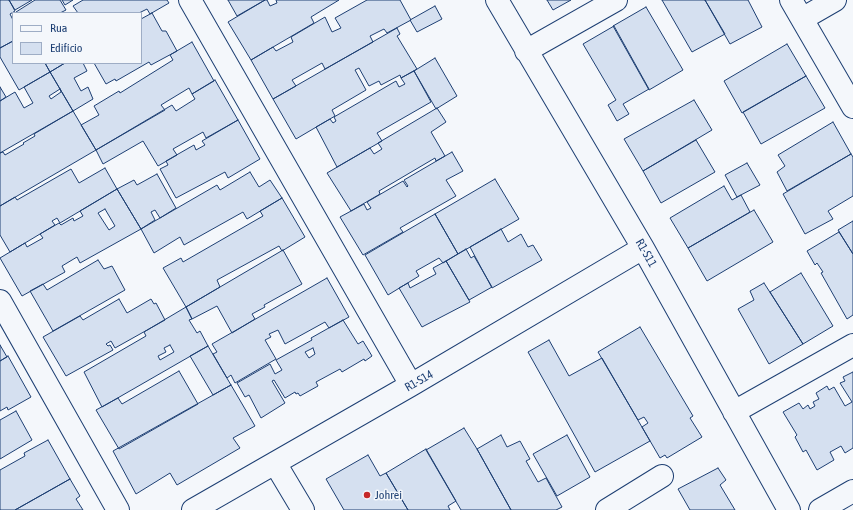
<!DOCTYPE html>
<html>
<head>
<meta charset="utf-8">
<style>
	body { margin:0 }
	#map { position:relative; width:853px; height:510px; overflow:hidden; background:#f4f7fb; font-family:"Asap Condensed",sans-serif }
	canvas { display:block }
	.legend { position:absolute; left:12px; top:12px; width:130px; height:52px; box-sizing:border-box; background:#f4f7fb; border:1px solid #9eadc5; margin:0; padding:5px 7px; list-style:none; font-size:12px; color:#1d3f73 }
	.legend li { display:flex; align-items:center; gap:8px; height:20px }
	.legend b { width:20px; border:1px solid #9eadc5 }
</style>
</head>
<body>
<div id="map">
<canvas width="853" height="510"></canvas>
<ul class="legend">
<li><b style="height:5px;background:#f4f7fb"></b>Rua</li>
<li><b style="height:11px;background:#d5e0f0"></b>Edifício</li>
</ul>
</div>
<script>
const ctx = document.querySelector('canvas').getContext('2d');
ctx.lineJoin = 'round';
function fill(path, color) { ctx.fillStyle = color; ctx.fill(path, 'evenodd'); }
const shape = rows => new Path2D(rows.map(r => 'M' + r).join(''));
function trace(path, color, width, dash) { ctx.strokeStyle = color; ctx.lineWidth = width; ctx.lineCap = dash ? 'butt' : 'round'; ctx.setLineDash(dash || []); ctx.stroke(path); }
function label(font, color, halo, rows, align = 'center') {
  ctx.font = font + ' "Asap Condensed",sans-serif'; ctx.lineWidth = 3; ctx.setLineDash([]); ctx.textBaseline = 'middle'; ctx.strokeStyle = halo; ctx.fillStyle = color; for (const [text, x, y, turn = 0] of rows) {
    ctx.save(); ctx.translate(x, y); ctx.rotate((+turn || 0) * Math.PI / 180); ctx.textAlign = isNaN(turn) ? turn : align; if (halo) ctx.strokeText(text, 0, 0); ctx.fillText(text, 0, 0); ctx.restore();
  }
}
const building = shape([
	[0,0,9,0,15,11,10,14,13,20,13,41,0,48,0,0],
	[9,0,32,0,15,10,9,0],
	[35,0,60,0,66,10,60,13,16,13,16,12,35,0],
	[62,0,73,0,65,5,62,0],
	[83,0,167,0,169,3,150,14,147,9,139,13,78,13,73,6,83,0],
	[228,0,265,0,237,16,228,0],
	[265,0,267,0,270,6,277,3,276,0,339,0,311,17,314,23,251,60,228,22,265,0],
	[367,0,400,0,411,20,387,33,384,29,370,36,373,42,325,69,322,63,292,80,296,86,273,99,251,60,273,47,276,51,293,42,291,37,325,17,332,32,341,28,335,18,367,0],
	[547,0,571,0,553,10,547,0],
	[662,0,705,0,725,34,692,52,662,0],
	[705,0,748,0,762,27,730,44,705,0],
	[435,6,442,19,417,32,410,20,435,6],
	[646,7,683,70,649,90,613,26,646,7],
	[152,13,162,31,166,31,177,51,151,65,149,62,116,81,115,79,106,84,94,63,141,63,141,19,152,13],
	[614,26,649,89,623,104,629,114,617,121,608,105,616,100,583,44,614,26],
	[397,28,400,34,397,36,417,69,401,78,400,75,381,85,379,81,369,86,359,68,355,70,366,90,332,110,335,116,296,139,273,99,397,28],
	[13,41,13,63,45,63,50,72,19,90,0,57,0,48,13,41],
	[192,42,214,81,192,94,189,88,161,105,165,110,96,150,81,125,99,115,94,106,119,91,120,93,173,60,170,55,192,42],
	[787,44,806,76,742,113,724,81,787,44],
	[435,58,457,96,436,109,414,71,435,58],
	[45,63,65,63,50,72,45,63],
	[65,63,83,63,87,71,74,78,81,91,88,87,93,99,73,111,50,72,65,63],
	[414,71,431,102,377,133,382,141,337,167,316,127,330,119,333,123,336,121,334,117,396,81,399,87,405,84,401,78,414,71],
	[50,72,73,111,0,153,0,101,15,92,24,108,33,103,24,87,50,72],
	[60,89,61,92,51,99,49,96,60,89],
	[806,76,825,108,761,144,743,112,806,76],
	[215,80,238,120,206,138,203,132,173,149,177,155,158,166,143,141,103,164,96,150,172,105,176,111,195,99,192,94,215,80],
	[0,87,6,97,0,101,0,87],
	[694,100,712,130,643,171,624,139,694,100],
	[437,108,446,122,431,132,445,156,436,161,435,158,379,191,380,194,351,211,327,173,370,148,374,154,382,149,378,143,437,108],
	[73,111,96,150,0,206,0,153,3,152,5,155,24,144,23,143,35,136,34,134,73,111],
	[238,120,260,159,228,178,225,172,176,198,160,169,168,165,166,161,194,145,196,150,205,145,202,141,238,120],
	[833,122,851,154,787,191,777,172,785,166,778,155,833,122],
	[696,140,715,172,661,203,643,171,696,140],
	[452,152,463,171,446,180,456,196,400,228,403,232,363,255,340,217,364,204,367,210,371,208,367,202,403,181,407,187,408,186,404,180,452,152],
	[851,154,853,157,853,196,828,211,833,219,805,234,783,194,851,154],
	[747,163,760,185,737,197,725,175,747,163],
	[105,168,117,189,60,223,57,218,52,221,55,225,10,252,0,235,0,206,15,197,17,200,71,169,79,183,105,168],
	[250,172,259,187,270,180,282,198,247,219,243,212,184,245,180,237,154,253,141,229,217,185,220,190,250,172],
	[157,174,176,208,160,218,155,210,151,212,155,220,141,229,117,189,134,180,137,185,157,174],
	[495,179,519,219,458,254,435,214,495,179],
	[724,186,732,200,741,195,750,212,688,248,670,218,724,186],
	[117,189,141,229,80,263,77,257,62,266,65,272,22,296,0,258,25,243,27,247,43,238,40,234,59,223,61,225,73,218,74,221,83,216,80,211,117,189],
	[105,209,115,226,109,230,98,213,105,209],
	[282,198,305,237,282,251,279,246,217,280,220,287,186,307,163,268,181,258,183,262,263,216,260,211,282,198],
	[754,210,773,242,707,281,688,248,754,210],
	[435,214,458,254,443,263,439,258,416,271,419,276,388,295,365,255,435,214],
	[853,221,853,254,838,230,853,221],
	[501,229,508,242,521,234,528,247,533,245,542,260,492,288,470,247,501,229],
	[839,232,853,254,853,315,847,319,821,273,823,272,817,263,815,265,807,251,839,232],
	[466,249,471,258,474,256,492,287,469,300,446,261,466,249],
	[283,250,302,284,264,305,265,307,252,314,255,319,232,333,217,306,192,319,186,307,283,250],
	[98,260,104,269,112,266,125,290,53,331,30,291,43,284,47,290,98,260],
	[446,261,470,302,422,327,399,288,408,283,410,288,436,274,433,268,446,261],
	[801,273,833,326,803,344,770,292,801,273],
	[327,278,349,317,329,328,325,322,285,344,278,330,269,334,271,337,265,340,276,359,235,383,231,375,227,378,213,354,217,352,212,344,327,278],
	[764,283,803,344,769,364,738,309,754,300,750,291,764,283],
	[119,299,127,313,151,299,154,304,156,303,165,320,115,348,111,341,106,344,108,346,110,345,113,350,66,376,43,337,80,316,83,320,119,299],
	[186,307,192,319,189,320,197,333,200,331,208,346,102,407,84,372,146,336,144,332,186,307],
	[170,345,174,352,160,360,158,356,166,352,164,348,170,345],
	[343,320,358,344,363,341,372,356,365,361,364,359,342,372,340,369,316,382,318,386,300,396,298,393,296,394,295,392,285,398,274,380,272,381,285,403,261,418,249,395,245,397,237,383,270,364,275,374,282,370,276,360,312,340,311,338,343,320],
	[313,348,315,354,309,358,305,352,313,348],
	[640,327,693,416,690,418,702,437,667,458,665,455,660,458,642,427,648,423,644,417,638,420,598,352,640,327],
	[549,340,569,376,602,358,650,441,595,472,528,352,549,340],
	[0,345,7,357,0,361,0,345],
	[208,346,231,385,213,395,190,356,208,346],
	[8,356,31,397,8,410,7,407,0,411,0,361,8,356],
	[179,371,198,404,119,449,96,410,118,398,122,404,179,371],
	[853,372,853,448,845,453,841,446,832,451,830,452,834,460,817,470,806,450,803,452,795,437,797,435,783,412,799,403,803,409,808,405,810,409,815,406,813,402,819,399,816,393,827,386,829,390,834,387,845,406,852,402,840,383,845,381,843,377,853,372],
	[231,385,255,426,233,438,240,448,177,485,170,473,136,494,113,451,231,385],
	[16,411,32,440,0,459,0,420,16,411],
	[464,428,477,449,511,510,461,510,426,450,464,428],
	[501,435,507,447,520,441,530,459,526,461,538,482,546,478,562,507,556,510,511,510,477,449,501,435],
	[567,435,590,477,557,496,533,454,567,435],
	[48,440,70,479,15,510,0,510,0,470,25,456,24,453,48,440],
	[426,449,456,501,448,506,450,510,408,510,386,473,426,449],
	[368,455,380,476,386,473,408,510,344,510,326,479,368,455],
	[718,468,726,480,720,485,735,510,690,510,678,489,718,468],
	[70,479,80,496,76,499,83,510,15,510,70,479]
]);
fill(building, '#d5e0f0');
trace(building, '#1d3f73', 1);
const minor = shape([
	[190,0,411,385],
	[497,0,643,248,789,510],
	[791,0,853,107],
	[802,19,835,0],
	[526,51,616,0],
	[0,301,118,510],
	[734,412,853,345],
	[275,463,303,510],
	[193,510,411,385,643,248],
	[607,510,662,476],
	[820,510,853,491]
]);
trace(minor, '#1d3f73', 24);
trace(minor, '#f4f7fb', 22);
for (const [x, y, r, color] of [
	[367,495,4,"#c62828"]
]) { const dot = new Path2D(); dot.arc(x, y, r, 0, 2 * Math.PI); ctx.fillStyle = color; ctx.fill(dot); trace(dot, '#f4f7fb', 1.5); }
label('12px', '#1d3f73', '#f4f7fb', [
	["R1-S11",646,253,60],
	["R1-S14",419,381,-30]
]);
label('12px', '#1d3f73', '#f4f7fb', [
	["Johrei",375,495]
], 'left');
</script>
</body>
</html>
